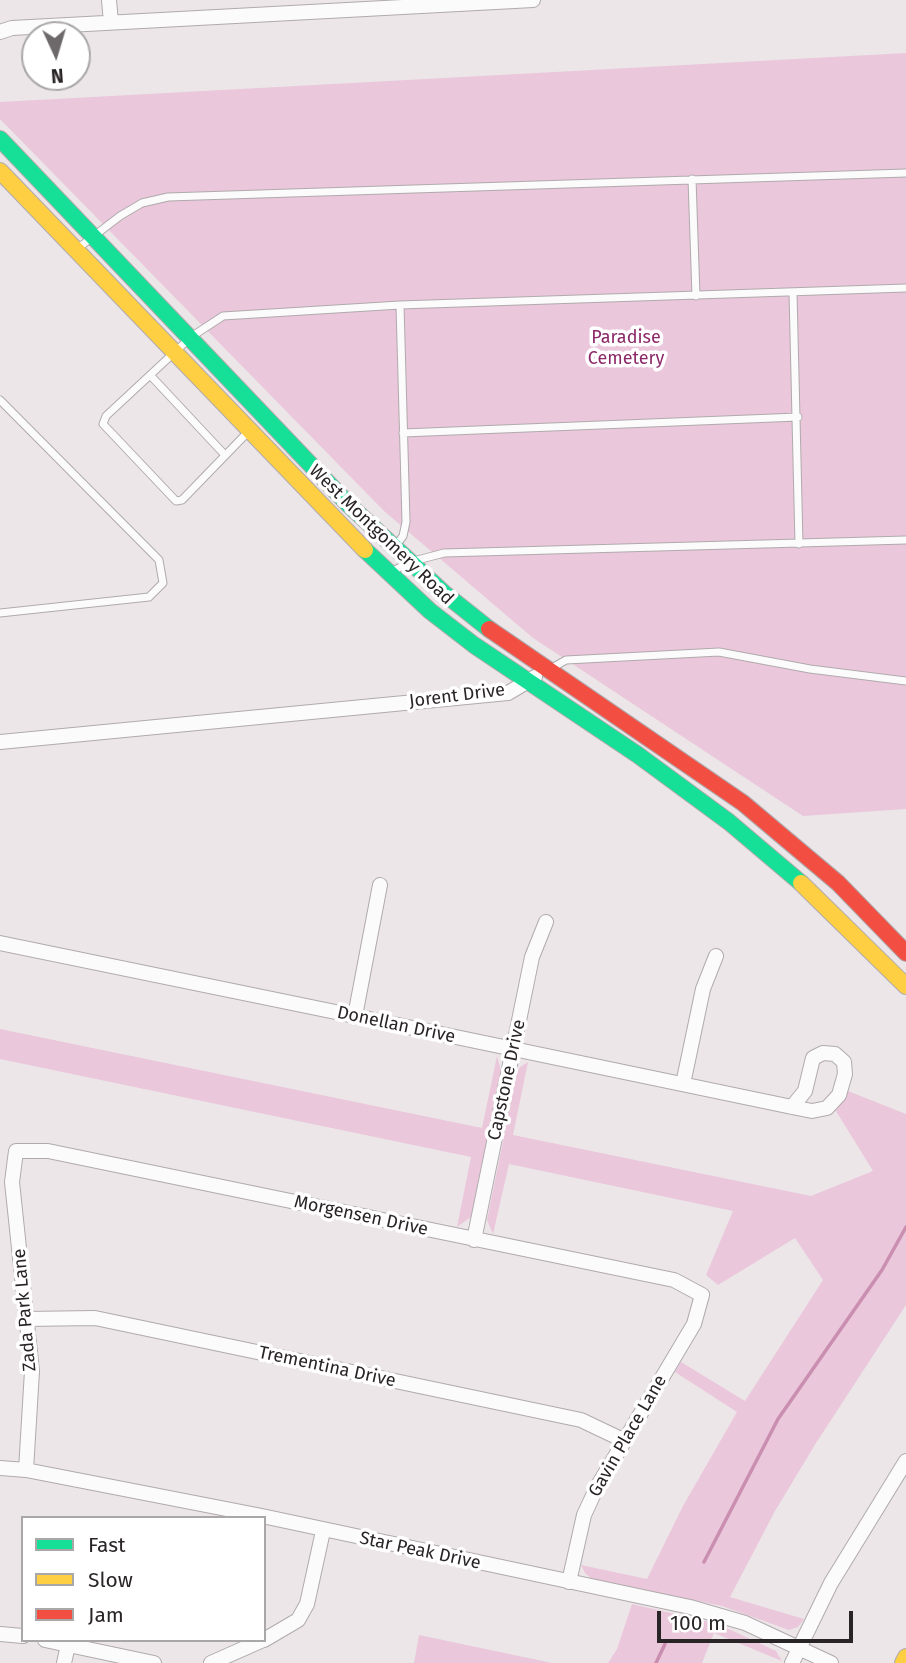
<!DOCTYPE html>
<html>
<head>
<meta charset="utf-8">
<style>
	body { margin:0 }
	#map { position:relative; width:906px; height:1663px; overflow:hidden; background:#ece6e9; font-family:"Fira Sans",sans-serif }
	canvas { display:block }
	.legend { position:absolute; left:21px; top:1516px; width:245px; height:126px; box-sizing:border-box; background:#fff; border:2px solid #a9a7a8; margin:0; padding:9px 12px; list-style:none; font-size:21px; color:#292426 }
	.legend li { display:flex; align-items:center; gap:14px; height:35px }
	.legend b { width:35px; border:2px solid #a9a7a8 }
	.north { position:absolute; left:21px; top:21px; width:70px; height:70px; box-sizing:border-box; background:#fff; border:2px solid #a9a7a8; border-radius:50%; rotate:176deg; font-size:19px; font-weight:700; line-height:28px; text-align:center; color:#292426 }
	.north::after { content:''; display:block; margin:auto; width:24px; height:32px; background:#6d686a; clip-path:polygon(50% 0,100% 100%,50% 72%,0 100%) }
	.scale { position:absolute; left:657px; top:1611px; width:196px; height:32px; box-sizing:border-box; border:4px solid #292426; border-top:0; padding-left:9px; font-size:21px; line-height:24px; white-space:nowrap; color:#292426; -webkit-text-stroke:5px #fff; paint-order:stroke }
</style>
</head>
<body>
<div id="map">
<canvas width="906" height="1663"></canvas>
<ul class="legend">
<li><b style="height:9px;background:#16e098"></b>Fast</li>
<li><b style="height:9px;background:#ffcf43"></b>Slow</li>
<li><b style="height:9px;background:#f24e42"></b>Jam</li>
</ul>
<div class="north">N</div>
<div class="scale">100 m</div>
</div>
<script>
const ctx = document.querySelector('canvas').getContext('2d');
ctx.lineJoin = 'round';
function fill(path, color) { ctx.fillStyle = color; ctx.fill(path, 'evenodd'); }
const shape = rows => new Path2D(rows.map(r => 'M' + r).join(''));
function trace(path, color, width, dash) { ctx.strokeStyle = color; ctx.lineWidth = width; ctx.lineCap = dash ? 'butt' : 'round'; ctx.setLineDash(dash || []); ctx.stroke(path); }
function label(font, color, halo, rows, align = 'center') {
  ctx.font = font + ' "Fira Sans",sans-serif'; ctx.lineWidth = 7; ctx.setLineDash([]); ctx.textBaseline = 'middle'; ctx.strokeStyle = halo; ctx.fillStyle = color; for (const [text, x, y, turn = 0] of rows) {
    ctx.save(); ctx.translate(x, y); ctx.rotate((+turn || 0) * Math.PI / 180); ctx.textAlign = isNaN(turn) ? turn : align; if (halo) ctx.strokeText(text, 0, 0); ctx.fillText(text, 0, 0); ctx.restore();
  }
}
fill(shape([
	[906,53,906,809,803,816,533,638,384,511,0,119,0,102],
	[0,1029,482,1128,497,1056,501,1071,471,1217,457,1227,471,1157,0,1059],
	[528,1062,513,1135,811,1196,873,1171,836,1111,848,1091,906,1114,906,1305,816,1443,775,1511,730,1597,804,1619,798,1627,789,1630,722,1606,592,1579,585,1573,581,1565,647,1579,683,1506,737,1412,675,1372,681,1362,745,1401,823,1280,795,1238,718,1285,706,1275,733,1211,509,1164,493,1234,487,1220,517,1073,520,1067],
	[632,1604,718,1624,776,1651,782,1661,714,1633,702,1663,608,1663,617,1649],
	[419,1635,552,1663,414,1663]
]), '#eac7da');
trace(shape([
	[704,1562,778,1419,882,1270,906,1227],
	[656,1663,665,1644]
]), '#ca8eb1', 3.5);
const lane = shape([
	[692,179,696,296],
	[77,249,120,216,142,203,168,197,906,173],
	[793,292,799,544],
	[151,376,224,454],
	[0,400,159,560,163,583,149,597,0,613],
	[247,433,182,500,176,501,103,424,106,416,191,337,223,316,400,305,906,288],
	[403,433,798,417],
	[395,547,403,536,406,522,400,305],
	[393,571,410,562,444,553,906,540],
	[552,668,566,660,719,652,810,669,906,681]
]);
const street = shape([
	[109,0,111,22],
	[0,32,12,28,533,0],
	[0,742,508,693,535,677],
	[0,943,355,1016,792,1107,812,1111,827,1108,839,1095,845,1074,844,1062,835,1054,823,1053,813,1058,805,1091,792,1107],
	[355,1016,380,885],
	[683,1084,703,989,716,956],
	[474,1240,532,957,546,922],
	[26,1319,95,1318,581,1420,623,1440],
	[0,1468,26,1470,262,1516,690,1607,745,1623,831,1663],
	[26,1470,32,1371,12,1182,16,1151,48,1151,674,1280,702,1295,694,1324,597,1487,584,1515,569,1582],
	[0,1634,23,1636],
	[45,1640,154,1663],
	[264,1640,298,1620,307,1604,323,1531],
	[64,1663,68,1645],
	[211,1663,263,1640],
	[792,1663,831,1583,906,1461]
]);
const fast = shape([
	[0,139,349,505,445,594,489,629],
	[365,550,430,611,474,645,638,755,729,822,801,883]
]);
const slow = shape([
	[0,171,365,550],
	[801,883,906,986],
	[903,1663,906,1657]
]);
const jam = shape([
	[489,629,743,803,838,883,906,953]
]);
trace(lane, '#b0aaad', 9);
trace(street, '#b0aaad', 16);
trace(fast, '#b0aaad', 18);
trace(slow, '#b0aaad', 18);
trace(jam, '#b0aaad', 18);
trace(lane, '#fcfbfc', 7);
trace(street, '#fcfbfc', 14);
trace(fast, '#16e098', 16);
trace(slow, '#ffcf43', 16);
trace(jam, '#f24e42', 16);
label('18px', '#8c2868', '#fff', [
	["Paradise",626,338],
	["Cemetery",626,359]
]);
label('18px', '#292426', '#fff', [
	["West Montgomery Road",381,535,44],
	["Jorent Drive",457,696,-7],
	["Donellan Drive",396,1025,12],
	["Capstone Drive",507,1080,-78],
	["Morgensen Drive",361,1216,12],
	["Zada Park Lane",25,1310,-95],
	["Trementina Drive",327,1367,12],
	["Gavin Place Lane",628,1436,-60],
	["Star Peak Drive",420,1551,12]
]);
</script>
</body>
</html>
